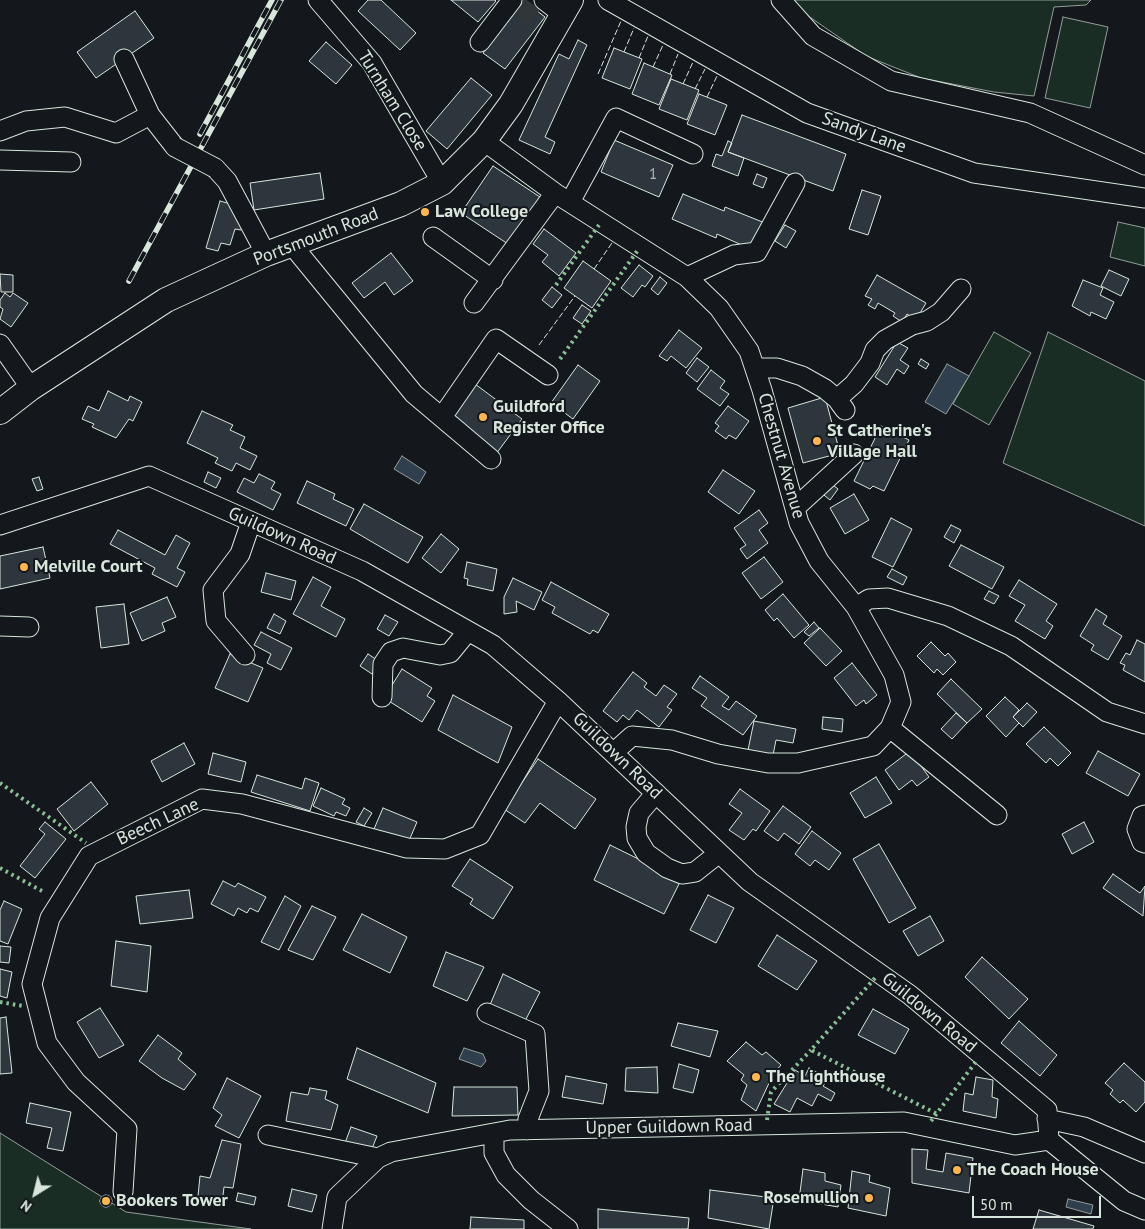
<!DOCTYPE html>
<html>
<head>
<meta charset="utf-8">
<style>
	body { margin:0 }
	#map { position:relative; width:1145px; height:1229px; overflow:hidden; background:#14181c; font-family:"PT Sans",sans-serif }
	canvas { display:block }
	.north { position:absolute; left:10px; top:1169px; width:50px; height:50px; -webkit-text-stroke:4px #14181c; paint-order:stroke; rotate:216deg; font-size:14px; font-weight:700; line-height:20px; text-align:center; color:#d8e6dc }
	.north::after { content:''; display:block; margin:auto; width:18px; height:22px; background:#d8e6dc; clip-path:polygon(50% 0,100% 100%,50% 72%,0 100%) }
	.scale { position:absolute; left:972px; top:1196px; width:129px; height:22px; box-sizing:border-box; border:2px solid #d8e6dc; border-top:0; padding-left:6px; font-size:15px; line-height:18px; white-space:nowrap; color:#d8e6dc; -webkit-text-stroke:4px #14181c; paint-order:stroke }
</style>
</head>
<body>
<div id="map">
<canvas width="1145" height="1229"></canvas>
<div class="north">N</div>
<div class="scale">50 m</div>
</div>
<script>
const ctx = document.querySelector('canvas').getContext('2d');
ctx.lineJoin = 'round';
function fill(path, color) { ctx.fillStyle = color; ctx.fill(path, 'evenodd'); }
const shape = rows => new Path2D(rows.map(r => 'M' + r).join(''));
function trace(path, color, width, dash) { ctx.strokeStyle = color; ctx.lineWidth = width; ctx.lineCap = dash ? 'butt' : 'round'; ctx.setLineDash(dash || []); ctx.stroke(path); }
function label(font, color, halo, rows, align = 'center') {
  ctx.font = font + ' "PT Sans",sans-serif'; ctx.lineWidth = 4; ctx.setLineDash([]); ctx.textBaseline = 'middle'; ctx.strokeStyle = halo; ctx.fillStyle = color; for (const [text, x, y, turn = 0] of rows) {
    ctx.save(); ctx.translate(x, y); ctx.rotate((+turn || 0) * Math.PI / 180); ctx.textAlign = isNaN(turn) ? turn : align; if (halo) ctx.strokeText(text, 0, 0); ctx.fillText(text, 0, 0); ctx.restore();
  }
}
const green = shape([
	[793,0,1091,0,1086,5,1054,7,1034,96,994,92,921,78,866,56,804,13,793,0],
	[1063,17,1108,27,1090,108,1045,98,1063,17],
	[1118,222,1145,228,1145,266,1110,257,1118,222],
	[994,332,1031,353,989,425,953,404,994,332],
	[1048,332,1145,381,1145,526,1003,463,1048,332],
	[0,1133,126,1212,251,1229,0,1229,0,1133]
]);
fill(green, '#1a2d24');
trace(green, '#939e99', 1);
const water = shape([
	[947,364,969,376,946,414,925,402,947,364],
	[402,456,426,472,419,484,394,469,402,456],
	[464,1048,483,1054,486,1061,481,1067,459,1059,464,1048],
	[1068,1199,1093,1205,1091,1214,1066,1207,1068,1199]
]);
fill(water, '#2f3f4d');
trace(water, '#939e99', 1);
const building = shape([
	[368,0,381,0,416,33,400,50,358,11,368,0],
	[451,0,495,0,496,1,478,22,451,0],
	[524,1,545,17,505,69,483,53,524,1],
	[135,11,154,38,96,78,77,52,135,11],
	[578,40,587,45,545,137,555,142,550,154,519,140,559,54,569,59,578,40],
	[326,42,352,65,336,84,309,61,326,42],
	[614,48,642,59,630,89,602,78,614,48],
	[644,63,672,75,659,105,632,94,644,63],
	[471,78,492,95,447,149,426,131,471,78],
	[671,79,699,90,687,120,659,109,671,79],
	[699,94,727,105,715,135,687,124,699,94],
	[742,115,846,154,833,191,728,152,742,115],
	[614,140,673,165,659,197,601,172,614,140],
	[728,141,732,143,728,152,744,158,738,176,712,166,716,154,722,156,728,141],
	[493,166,543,199,511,246,461,213,493,166],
	[320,173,324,199,254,210,250,183,320,173],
	[757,174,767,178,763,188,753,184,757,174],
	[862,190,881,196,868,235,849,229,862,190],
	[683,194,724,211,725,207,765,223,753,250,717,234,716,238,672,219,683,194],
	[220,201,241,207,245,217,241,230,235,229,230,245,221,243,218,251,206,248,220,201],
	[785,225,796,231,786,248,775,241,785,225],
	[544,229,576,253,559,276,542,262,548,255,533,244,544,229],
	[391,253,413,281,394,295,385,282,364,298,352,283,391,253],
	[583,261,611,281,592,308,564,288,583,261],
	[639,265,653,276,645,287,642,285,633,297,621,288,639,265],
	[1109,270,1129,279,1121,296,1101,286,1109,270],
	[0,274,13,275,13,292,1,292,0,274],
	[877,275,926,303,916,320,907,314,902,322,893,316,895,313,878,303,875,309,868,305,872,299,865,296,877,275],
	[660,277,667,283,658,295,651,289,660,277],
	[1083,280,1103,288,1100,295,1114,302,1106,319,1091,312,1090,316,1072,306,1083,280],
	[552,287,562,295,552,308,542,300,552,287],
	[5,293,10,297,13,293,28,303,11,327,0,319,3,309,0,307,0,300,5,293],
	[582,305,591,311,582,324,573,318,582,305],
	[679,330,702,348,686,368,671,356,667,361,659,356,679,330],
	[897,342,908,348,900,360,909,366,904,374,897,369,887,385,875,377,897,342],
	[697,358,709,367,697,382,686,373,697,358],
	[921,359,929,364,926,369,918,364,921,359],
	[578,365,600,381,573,419,551,403,578,365],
	[711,370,725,381,720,388,729,394,720,406,697,389,711,370],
	[471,381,522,419,496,454,445,416,471,381],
	[108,391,128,401,130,396,142,402,133,421,129,419,116,438,92,427,94,424,82,419,88,406,99,411,108,391],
	[825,397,840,453,803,463,788,408,825,397],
	[728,406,749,421,736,439,729,435,726,439,715,431,719,426,715,423,728,406],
	[202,411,233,425,230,430,245,437,240,448,257,456,250,470,236,463,232,471,215,463,218,458,187,443,202,411],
	[881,426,909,440,884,491,873,486,870,489,854,481,881,426],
	[723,470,755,491,739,514,708,492,723,470],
	[208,472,221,478,216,488,204,482,208,472],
	[259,474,275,482,271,489,281,494,273,510,237,492,244,478,254,483,259,474],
	[39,477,43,489,37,491,32,479,39,477],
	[307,481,335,494,333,499,354,509,346,526,297,503,307,481],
	[828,481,838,489,830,500,819,491,828,481],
	[854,494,869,520,845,534,830,508,854,494],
	[364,504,423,537,408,563,350,529,364,504],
	[759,510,768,523,759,530,768,543,747,559,740,549,746,545,734,528,759,510],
	[891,518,912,529,893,567,872,557,891,518],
	[951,525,961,530,954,543,944,537,951,525],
	[118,530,165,555,176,535,190,543,177,568,185,572,177,587,152,574,155,568,110,544,118,530],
	[441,534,459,549,441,573,422,558,441,534],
	[961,545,1004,567,992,589,949,566,961,545],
	[43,547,50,578,0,589,0,556,43,547],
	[764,557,783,582,761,599,742,573,764,557],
	[467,562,497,569,493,591,467,585,468,579,464,578,467,562],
	[892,569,907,577,903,585,887,577,892,569],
	[266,573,296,581,291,600,261,592,266,573],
	[313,577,331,587,321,606,345,619,336,637,293,614,313,577],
	[513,578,542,592,534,610,516,601,517,612,504,614,504,597,513,578],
	[1019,580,1057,604,1046,621,1053,626,1045,639,1015,621,1025,605,1009,596,1019,580],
	[551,582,609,614,598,633,593,630,590,634,552,613,555,607,542,600,551,582],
	[989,591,999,596,994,604,984,599,989,591],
	[783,594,809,625,794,638,777,618,774,621,765,610,783,594],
	[167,597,176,617,162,623,165,631,142,641,130,613,167,597],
	[124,604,129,644,101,648,96,607,124,604],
	[1096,609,1107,616,1103,624,1122,636,1108,660,1091,650,1094,645,1080,636,1096,609],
	[274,614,286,621,280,634,267,628,274,614],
	[385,615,398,622,389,636,377,629,385,615],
	[814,622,819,628,809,636,804,632,814,622],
	[820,628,842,651,826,666,804,643,820,628],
	[261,632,292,648,281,670,267,663,271,654,254,645,261,632],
	[1137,640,1145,644,1145,682,1123,670,1125,665,1120,663,1126,653,1130,655,1137,640],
	[931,642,945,656,948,653,956,662,943,675,937,669,934,673,917,656,931,642],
	[230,654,263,668,248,702,215,688,230,654],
	[368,654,380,662,372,674,360,666,368,654],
	[852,663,877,695,866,704,864,700,856,706,834,678,852,663],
	[402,669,432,688,427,696,435,701,422,722,384,698,402,669],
	[633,672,647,683,644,687,656,696,664,685,677,694,667,707,672,710,659,727,637,710,629,720,623,715,617,722,603,711,633,672],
	[700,676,729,697,722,706,729,710,736,701,757,716,743,735,701,706,707,698,692,688,700,676],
	[951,679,982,709,967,723,937,694,951,679],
	[453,695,512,727,498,763,438,730,453,695],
	[1005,697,1019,710,1013,717,1019,723,1006,737,986,716,1005,697],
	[1027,703,1037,712,1023,727,1013,717,1027,703],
	[956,713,967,723,952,739,941,729,956,713],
	[823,717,843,719,842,732,822,729,823,717],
	[754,721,796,729,793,743,776,740,772,760,747,755,754,721],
	[1044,727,1071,753,1058,766,1050,758,1046,763,1026,744,1044,727],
	[184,743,195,764,162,782,151,761,184,743],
	[910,751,929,777,917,786,912,780,899,790,885,770,910,751],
	[1098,751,1140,774,1128,796,1086,773,1098,751],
	[213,753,246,762,241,782,208,774,213,753],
	[538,759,596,799,575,829,540,803,525,823,504,809,538,759],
	[257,775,302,789,305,778,319,783,310,811,251,792,257,775],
	[876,777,892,803,865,818,850,793,876,777],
	[91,782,108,804,74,831,57,809,91,782],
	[321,788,345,799,342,804,350,808,346,816,336,812,334,816,313,806,321,788],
	[740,789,770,811,756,831,753,829,744,840,729,830,742,813,729,804,740,789],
	[783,806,811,827,799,844,784,833,778,841,764,831,783,806],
	[364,808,372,813,364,826,356,822,364,808],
	[383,808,417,822,408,843,374,829,383,808],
	[45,822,66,839,35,878,20,866,45,834,39,829,45,822],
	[1084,822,1094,842,1072,854,1062,834,1084,822],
	[812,831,841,853,829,870,815,860,810,866,795,854,812,831],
	[879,844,916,908,889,923,853,859,879,844],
	[610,845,681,880,664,914,594,880,610,845],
	[470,859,513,887,493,919,470,904,473,899,452,886,470,859],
	[1113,874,1140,893,1145,886,1143,916,1103,888,1113,874],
	[223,881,235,887,238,883,266,897,258,912,250,908,247,913,238,908,234,916,211,904,223,881],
	[189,890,193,918,140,924,136,896,189,890],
	[708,895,734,908,716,943,690,930,708,895],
	[285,896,301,906,279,950,261,942,285,896],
	[4,901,22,909,8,944,0,941,0,910,4,901],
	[312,906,336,917,313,960,288,950,312,906],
	[362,914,407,937,390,973,343,950,362,914],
	[930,916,944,941,918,956,903,931,930,916],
	[777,935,817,961,797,990,758,966,777,935],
	[116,941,151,946,147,992,111,986,116,941],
	[0,946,11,947,9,963,0,962,0,946],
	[446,952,484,967,467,1001,433,986,446,952],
	[982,957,1028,999,1009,1019,965,977,982,957],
	[0,969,12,972,7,998,0,996,0,969],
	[503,974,540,992,525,1021,490,1005,503,974],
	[100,1008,124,1045,99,1058,77,1022,100,1008],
	[873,1009,909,1029,895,1054,858,1035,873,1009],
	[6,1017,12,1073,0,1074,0,1018,6,1017],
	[1019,1021,1057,1055,1040,1076,1001,1043,1019,1021],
	[678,1023,718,1031,710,1057,671,1046,678,1023],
	[158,1035,182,1053,178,1059,196,1074,184,1090,162,1078,139,1061,158,1035],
	[746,1042,762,1055,766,1052,781,1065,768,1080,770,1081,756,1111,741,1100,747,1085,741,1080,744,1075,727,1061,746,1042],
	[357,1048,436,1083,428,1113,347,1079,357,1048],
	[1124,1063,1145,1082,1145,1102,1136,1112,1123,1100,1120,1103,1110,1094,1113,1090,1105,1083,1124,1063],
	[679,1064,699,1070,693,1093,673,1088,679,1064],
	[657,1067,658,1093,625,1091,626,1068,657,1067],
	[809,1068,828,1078,823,1086,835,1093,831,1101,818,1094,812,1106,797,1098,790,1112,774,1104,795,1070,805,1076,809,1068],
	[566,1076,607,1084,603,1104,562,1097,566,1076],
	[976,1077,993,1080,992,1097,998,1099,996,1118,963,1111,965,1093,973,1095,976,1077],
	[227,1078,261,1096,239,1138,215,1126,222,1115,213,1108,227,1078],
	[454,1087,517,1087,518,1115,452,1116,454,1087],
	[310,1088,327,1091,325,1099,338,1105,331,1130,286,1121,291,1092,308,1095,310,1088],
	[30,1103,71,1112,63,1151,47,1148,52,1128,26,1123,30,1103],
	[351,1127,377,1136,371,1151,345,1143,351,1127],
	[222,1140,241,1144,233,1188,224,1187,222,1204,198,1196,200,1176,210,1178,222,1140],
	[912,1149,928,1150,926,1169,943,1172,946,1153,973,1158,969,1193,912,1183,912,1149],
	[803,1169,825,1173,825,1181,841,1185,838,1207,799,1200,803,1169],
	[852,1171,870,1175,869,1182,890,1188,886,1216,848,1208,852,1171],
	[292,1189,317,1195,312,1212,288,1206,292,1189],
	[710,1190,774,1198,769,1229,708,1218,710,1190],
	[238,1193,256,1197,254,1205,236,1201,238,1193],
	'100 1201a6 6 0 1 1 12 0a6 6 0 1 1-12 0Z',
	[598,1209,689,1218,688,1229,598,1229,598,1209],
	[1039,1210,1094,1226,1093,1229,1033,1229,1039,1210],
	[471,1217,524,1220,524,1229,470,1229,471,1217]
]);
fill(building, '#2c363c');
trace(building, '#d8e6dc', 1);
trace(shape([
	[519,6,541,22]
]), '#313739', 19, [19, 9]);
const minor = shape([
	[318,0,372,63,442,183],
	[544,0,562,14],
	[608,0,807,113,974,173,1145,198],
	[781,0,813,36,891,81,1030,113,1145,165],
	[480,42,512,0],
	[150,115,175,147],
	[0,131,26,121,65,117,116,133,150,115,124,59],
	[484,141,555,193,687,277,719,308,749,351,762,390,799,523,819,561,856,607,894,675,901,702,890,728,873,746,798,763,768,763,718,754,672,740,632,736,613,753],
	[0,160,71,162],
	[215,168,227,181,266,254],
	[570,202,616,118,693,154],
	[433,237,493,280],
	[292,245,414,394,491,459],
	[687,277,734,255,757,252,795,183],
	[474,303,555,193],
	[0,344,31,388],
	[755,368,777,368,802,376,825,389,837,399,845,410],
	[837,399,854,384,870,363,875,350,885,340,912,325,927,321,941,312,961,289],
	[442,417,496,339,548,375],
	[795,508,854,454],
	[0,525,149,476,362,571,493,645,558,701,750,882,910,995,1047,1110,1049,1140,1124,1201,1145,1210],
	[856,607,869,599,888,598,948,616,1011,646,1107,712,1145,724],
	[0,626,29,627],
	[245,655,216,621,213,590,240,554,251,522],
	[382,697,383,664,391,652,403,648,440,655,450,653,468,631],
	[890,728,997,815],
	[656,793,639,813,636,827,637,838,646,853,667,868,682,874,695,872,719,853],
	[1145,815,1142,816,1137,829,1142,842,1145,843],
	[487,1013,535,1034,539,1091,528,1119,527,1130],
	[1047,1119,1084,1127,1145,1153],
	[494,1134,494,1153,506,1175,531,1200,568,1229],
	[268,1135,378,1158],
	[123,1192,127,1129,76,1082,47,1043,32,984,50,918,89,856,202,799,242,804,407,848,445,849,480,835,558,701],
	[332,1229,337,1197,378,1158,391,1152,510,1130,904,1122,1015,1145,1049,1140]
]);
const major = shape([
	[0,412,31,388,166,300,266,254,401,204,442,183,484,141,511,104,571,0]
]);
trace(minor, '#d8e6dc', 21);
trace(major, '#d8e6dc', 26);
trace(minor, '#14181c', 19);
trace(major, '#14181c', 24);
const rail = shape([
	[200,134,272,0],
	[129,281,281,0]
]);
trace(rail, '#d8e6dc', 5.5);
trace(rail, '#14181c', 4, [11]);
const minorBridge = shape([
	[175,147,215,168]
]);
trace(minorBridge, '#d8e6dc', 21, []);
trace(minorBridge, '#14181c', 19);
trace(shape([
	[556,285,599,225],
	[560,359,638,250],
	[0,783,86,843],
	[0,868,42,891],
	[875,978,811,1050,937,1114],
	[0,1002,23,1006],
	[767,1120,771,1092,811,1050],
	[931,1121,978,1059]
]), '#8ac095', 4, [2.5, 4]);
trace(shape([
	[624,52,634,28],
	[639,58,648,36],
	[653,67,663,45],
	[598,74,621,21],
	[670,74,678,54],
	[683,84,693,62],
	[695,89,705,69],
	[707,97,717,76],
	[594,269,612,243],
	[539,345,575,296]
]), '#d8e6dc', 1, [6, 2.5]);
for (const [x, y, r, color] of [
	[425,212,5,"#ffb74d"],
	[483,417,5,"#ffb74d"],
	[817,441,5,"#ffb74d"],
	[24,567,5,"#ffb74d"],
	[756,1077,5,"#ffb74d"],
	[957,1170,5,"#ffb74d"],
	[869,1198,5,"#ffb74d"],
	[106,1201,5,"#ffb74d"]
]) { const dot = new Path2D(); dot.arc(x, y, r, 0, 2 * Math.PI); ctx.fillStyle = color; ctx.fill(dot); trace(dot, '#14181c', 2); }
label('15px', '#adbab4', null, [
	["1",653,175]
]);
label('18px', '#d8e6dc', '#14181c', [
	["Turnham Close",392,101,58],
	["Sandy Lane",864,133,20],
	["Portsmouth Road",316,237,-21],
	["Chestnut Avenue",781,456,74],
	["Guildown Road",282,536,24],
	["Guildown Road",617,756,44],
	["Beech Lane",158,822,-25],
	["Guildown Road",929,1013,39],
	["Upper Guildown Road",669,1127,-1]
]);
label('bold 18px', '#d8e6dc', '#14181c', [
	["Law College",435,212],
	["Guildford",493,407],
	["Register Office",493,428],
	["St Catherine's",827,431],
	["Village Hall",827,452],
	["Melville Court",34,567],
	["The Lighthouse",766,1077],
	["The Coach House",967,1170],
	["Rosemullion",859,1198,"right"],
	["Bookers Tower",116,1201]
], 'left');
</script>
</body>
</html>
